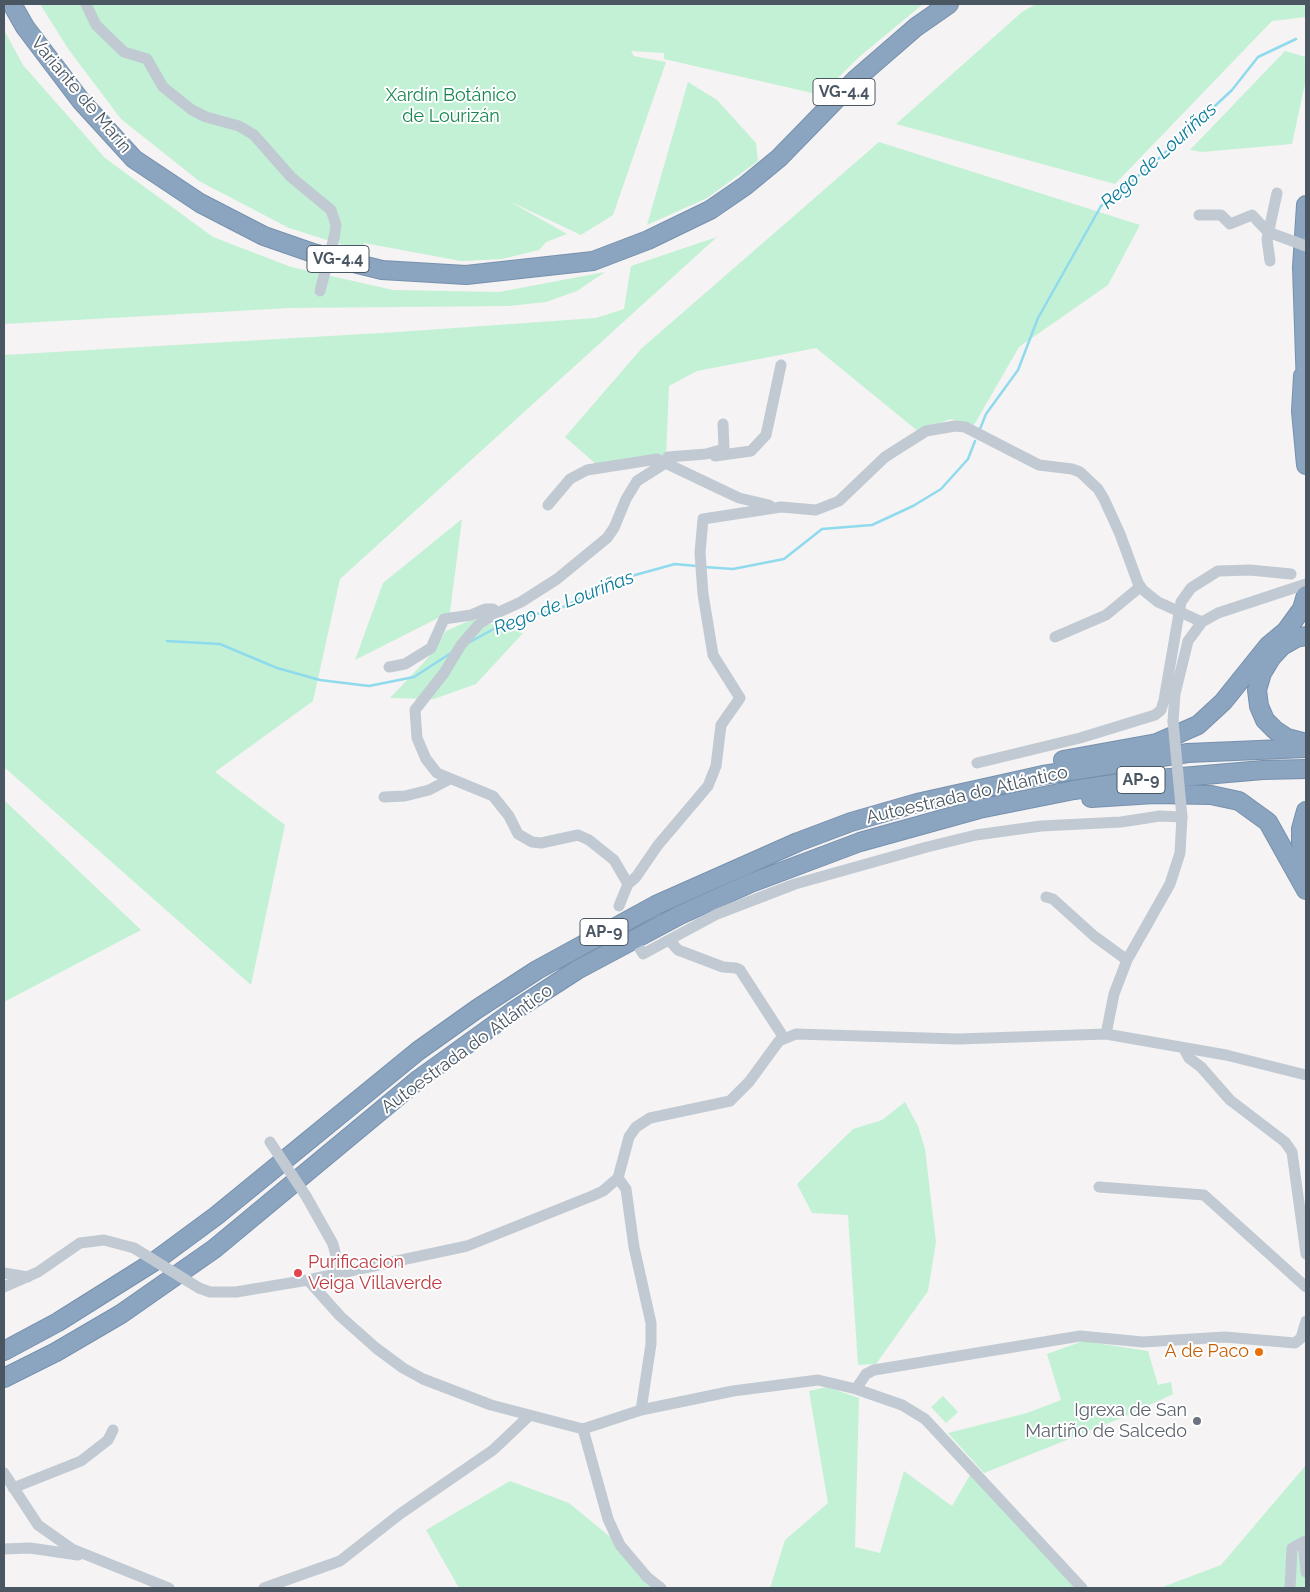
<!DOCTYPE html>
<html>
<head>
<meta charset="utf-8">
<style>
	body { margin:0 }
	#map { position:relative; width:1310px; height:1592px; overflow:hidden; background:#f5f3f3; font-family:Raleway,sans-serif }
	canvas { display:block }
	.frame { position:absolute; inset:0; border:5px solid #4a5661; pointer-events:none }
</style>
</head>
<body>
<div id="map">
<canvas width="1310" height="1592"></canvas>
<div class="frame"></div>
</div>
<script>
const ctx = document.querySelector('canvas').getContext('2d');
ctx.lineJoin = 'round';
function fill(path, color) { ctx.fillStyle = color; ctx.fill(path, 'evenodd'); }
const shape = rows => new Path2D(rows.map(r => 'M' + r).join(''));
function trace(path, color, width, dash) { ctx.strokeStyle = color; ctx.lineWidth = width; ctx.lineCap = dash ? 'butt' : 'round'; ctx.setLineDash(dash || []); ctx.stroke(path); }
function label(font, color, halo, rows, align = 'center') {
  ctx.font = font + ' Raleway,sans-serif'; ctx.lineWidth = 4; ctx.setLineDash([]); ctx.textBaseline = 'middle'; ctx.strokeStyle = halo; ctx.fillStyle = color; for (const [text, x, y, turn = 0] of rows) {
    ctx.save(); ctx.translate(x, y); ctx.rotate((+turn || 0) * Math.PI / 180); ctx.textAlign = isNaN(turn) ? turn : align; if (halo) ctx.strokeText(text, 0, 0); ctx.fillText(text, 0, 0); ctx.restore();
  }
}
fill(shape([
	[40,4,923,4,859,57,821,95,664,59,664,53,631,51,634,56,666,62,613,215,581,235,509,201,567,234,546,242,539,250,502,259,461,261,364,243,362,251,289,228,199,181,121,119,69,50],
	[1036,4,1306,4,1306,17,1272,21,1115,184,896,124,1022,12],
	[4,30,23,65,105,158,213,237,291,267,393,290,499,292,605,272,577,291,546,302,509,306,290,308,4,324],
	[1285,51,1306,57,1306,79,1292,144,1202,152,1190,150],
	[688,82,717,100,756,143,758,161,707,198,647,225],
	[879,142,1140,225,1108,285,1019,347,974,425,950,419,919,432,816,348,697,371,669,386,666,456,596,464,565,437,642,348],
	[717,237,340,579,313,701,215,772,285,825,251,985,4,767,4,355,398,332,596,318,624,309,631,266],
	[462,519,450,612,355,660,383,583],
	[473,619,523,633,476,684,434,699,390,698,428,658,446,631],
	[4,800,141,930,4,1002],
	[905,1102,918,1126,925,1149,936,1242,928,1291,876,1364,858,1365,848,1215,812,1213,797,1184,853,1129,882,1120],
	[1083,1341,1148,1351,1158,1385,1171,1382,1173,1394,1124,1417,984,1473,948,1433,1027,1413,1061,1400,1047,1354],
	[827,1387,859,1398,855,1547,880,1553,904,1471,952,1506,973,1470,1080,1588,770,1588,785,1540,828,1503,809,1391],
	[943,1396,958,1412,946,1423,931,1407],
	[1306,1465,1306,1588,1160,1588,1221,1565],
	[510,1481,569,1503,620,1545,661,1588,459,1588,426,1530]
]), '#c3f1d5');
trace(shape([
	[980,429,986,414,1018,370,1038,318,1101,206,1154,163,1232,90,1258,57,1296,39],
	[704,567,733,569,784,559,822,529,872,525,913,506,941,489,968,459,975,441],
	[167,641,220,644,277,668,320,680,369,686,414,677,451,653],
	[470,642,512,619,557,610,617,580,675,564,696,566]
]), '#90daee', 2.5);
const highway = shape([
	[12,4,25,27,81,101,134,159,200,203,264,236,313,253,382,270,466,275,593,261,648,240,710,210,745,186,779,158,856,79,916,27,949,4],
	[1306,205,1302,267,1306,388],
	[1303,376,1301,411,1306,465],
	[1306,743,1287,738,1275,730,1265,720,1259,706,1257,690,1262,673,1271,658,1282,646,1296,638,1306,636],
	[1063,760,1157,743,1198,725,1223,702,1268,646,1286,631,1302,609,1306,595],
	[1091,798,1154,794,1211,795,1239,801,1268,822,1306,890],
	[1306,811,1301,829,1301,842,1306,870],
	[4,1351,58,1322,155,1261,216,1216,418,1051,477,1009,537,970,656,905,798,842,851,822,917,803,1043,775,1188,753,1306,748],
	[4,1378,56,1352,121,1314,214,1249,419,1079,512,1012,577,970,680,915,751,883,860,842,979,809,1074,790,1135,781,1263,770,1306,769]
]);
trace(highway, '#7690ad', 20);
trace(shape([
	[86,4,96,25,124,52,147,59,163,87,192,110,206,117,239,126,254,135,291,177,331,210,336,225,334,238],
	[1199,215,1221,215,1230,224,1252,215,1268,232],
	[1270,261,1267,239,1277,193],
	[715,456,751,451,766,435,781,365],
	[548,505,570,479,587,470,657,459,739,498,769,505],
	[1055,637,1106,615,1140,587],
	[389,667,405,664,431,648,444,619,471,615,485,609,493,609,497,613],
	[1173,721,1175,694,1188,641,1202,622,1218,613,1306,584],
	[977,763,1080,738,1155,715,1161,710,1164,700,1181,602,1191,588,1218,571,1250,570,1291,574],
	[384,797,405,796,429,790,450,779],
	[628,884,636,877,658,845,708,786,716,766,721,725,740,698,713,655,703,594,700,553,703,519,781,507,816,510,839,501,885,457,926,431,955,426,965,427,1039,465,1072,469,1080,472,1098,489,1104,499,1120,534,1138,583,1143,590,1158,602,1202,622],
	[1046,897,1053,899,1094,936,1127,960],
	[619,906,628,884,614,860,589,840,578,835,541,843,532,842,518,834,509,816,493,796,437,773,426,759,417,738,415,710,444,673,461,645,480,623,497,613,521,602,557,579,607,538,614,528,626,499,637,481,667,462,668,457,706,454,724,449,723,424],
	[669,940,678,950,723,967,736,968,740,970,784,1038],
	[640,949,643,954,717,914,795,884,927,847,976,835,1041,826,1121,822,1160,816,1182,817,1180,853,1170,884,1127,960,1114,994,1106,1034],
	[1184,1049,1189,1058,1201,1067,1230,1100,1285,1142,1292,1152,1306,1254],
	[618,1178,626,1189,634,1247,651,1323,651,1344,641,1410],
	[1099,1187,1204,1195,1306,1287],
	[306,1196,333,1244,340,1272],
	[4,1273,28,1277],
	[308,1280,340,1316,376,1348,403,1368,423,1379,491,1405,583,1429,641,1410,733,1391,818,1380,856,1389,866,1374,874,1370,1080,1336,1143,1342,1225,1337,1295,1343,1301,1338,1306,1321],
	[4,1287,38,1272,80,1243,104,1240,134,1248],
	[199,1288,210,1292,236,1292,308,1280,467,1246,592,1196,603,1191,618,1178,629,1137,636,1127,650,1118,730,1101,749,1082,779,1041,796,1034,958,1039,1106,1034,1226,1055,1306,1075],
	[856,1389,902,1405,925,1419,1082,1588],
	[583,1429,608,1519,620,1545,647,1577,661,1588],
	[4,1473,38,1525,72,1549,169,1588],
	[13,1488,81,1461,108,1440,113,1430],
	[1306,1541,1304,1551,1306,1572],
	[4,1549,30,1548,78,1555],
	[264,1588,340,1561,400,1514,493,1450,529,1416],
	[1290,1588,1292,1548,1305,1541]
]), '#c1cad2', 11);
trace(highway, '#8ba5c1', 18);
trace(shape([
	[1268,232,1306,246],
	[320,291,334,238],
	[1173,721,1182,817],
	[270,1142,306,1196],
	[134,1248,199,1288]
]), '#c1cad2', 11);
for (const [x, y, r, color] of [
	[298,1273,5,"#e0444e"],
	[1259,1352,5,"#e8710a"],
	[1197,1421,5,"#6b7280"]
]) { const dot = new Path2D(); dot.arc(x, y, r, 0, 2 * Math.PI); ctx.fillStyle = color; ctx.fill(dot); trace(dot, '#fff', 2); }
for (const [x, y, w] of [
	[844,92,62],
	[338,259,62],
	[1141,780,48],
	[604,932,48]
]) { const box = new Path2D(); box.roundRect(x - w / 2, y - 13.5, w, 27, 4); ctx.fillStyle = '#fff'; ctx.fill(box); trace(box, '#4a5661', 1); }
label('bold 16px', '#4a5661', null, [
	["VG-4.4",844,92],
	["VG-4.4",338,259],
	["AP-9",1141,780],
	["AP-9",604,932]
]);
label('18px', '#4a5661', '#fff', [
	["Variante de Marín",81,95,50],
	["Autoestrada do Atlántico",967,795,-13],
	["Autoestrada do Atlántico",467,1049,-36]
]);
label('18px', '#17864f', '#fff', [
	["Xardín Botánico",451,96],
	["de Lourizán",451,117]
]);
label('18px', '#be3a42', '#fff', [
	["Purificacion",308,1263],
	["Veiga Villaverde",308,1284]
], 'left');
label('18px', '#c56008', '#fff', [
	["A de Paco",1249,1352]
], 'right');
label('18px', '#5b616d', '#fff', [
	["Igrexa de San",1187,1411],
	["Martiño de Salcedo",1187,1432]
], 'right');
label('italic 19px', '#0c7c9b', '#fff', [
	["Rego de Louriñas",1159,156,-42],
	["Rego de Louriñas",564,603,-21]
]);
</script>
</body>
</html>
